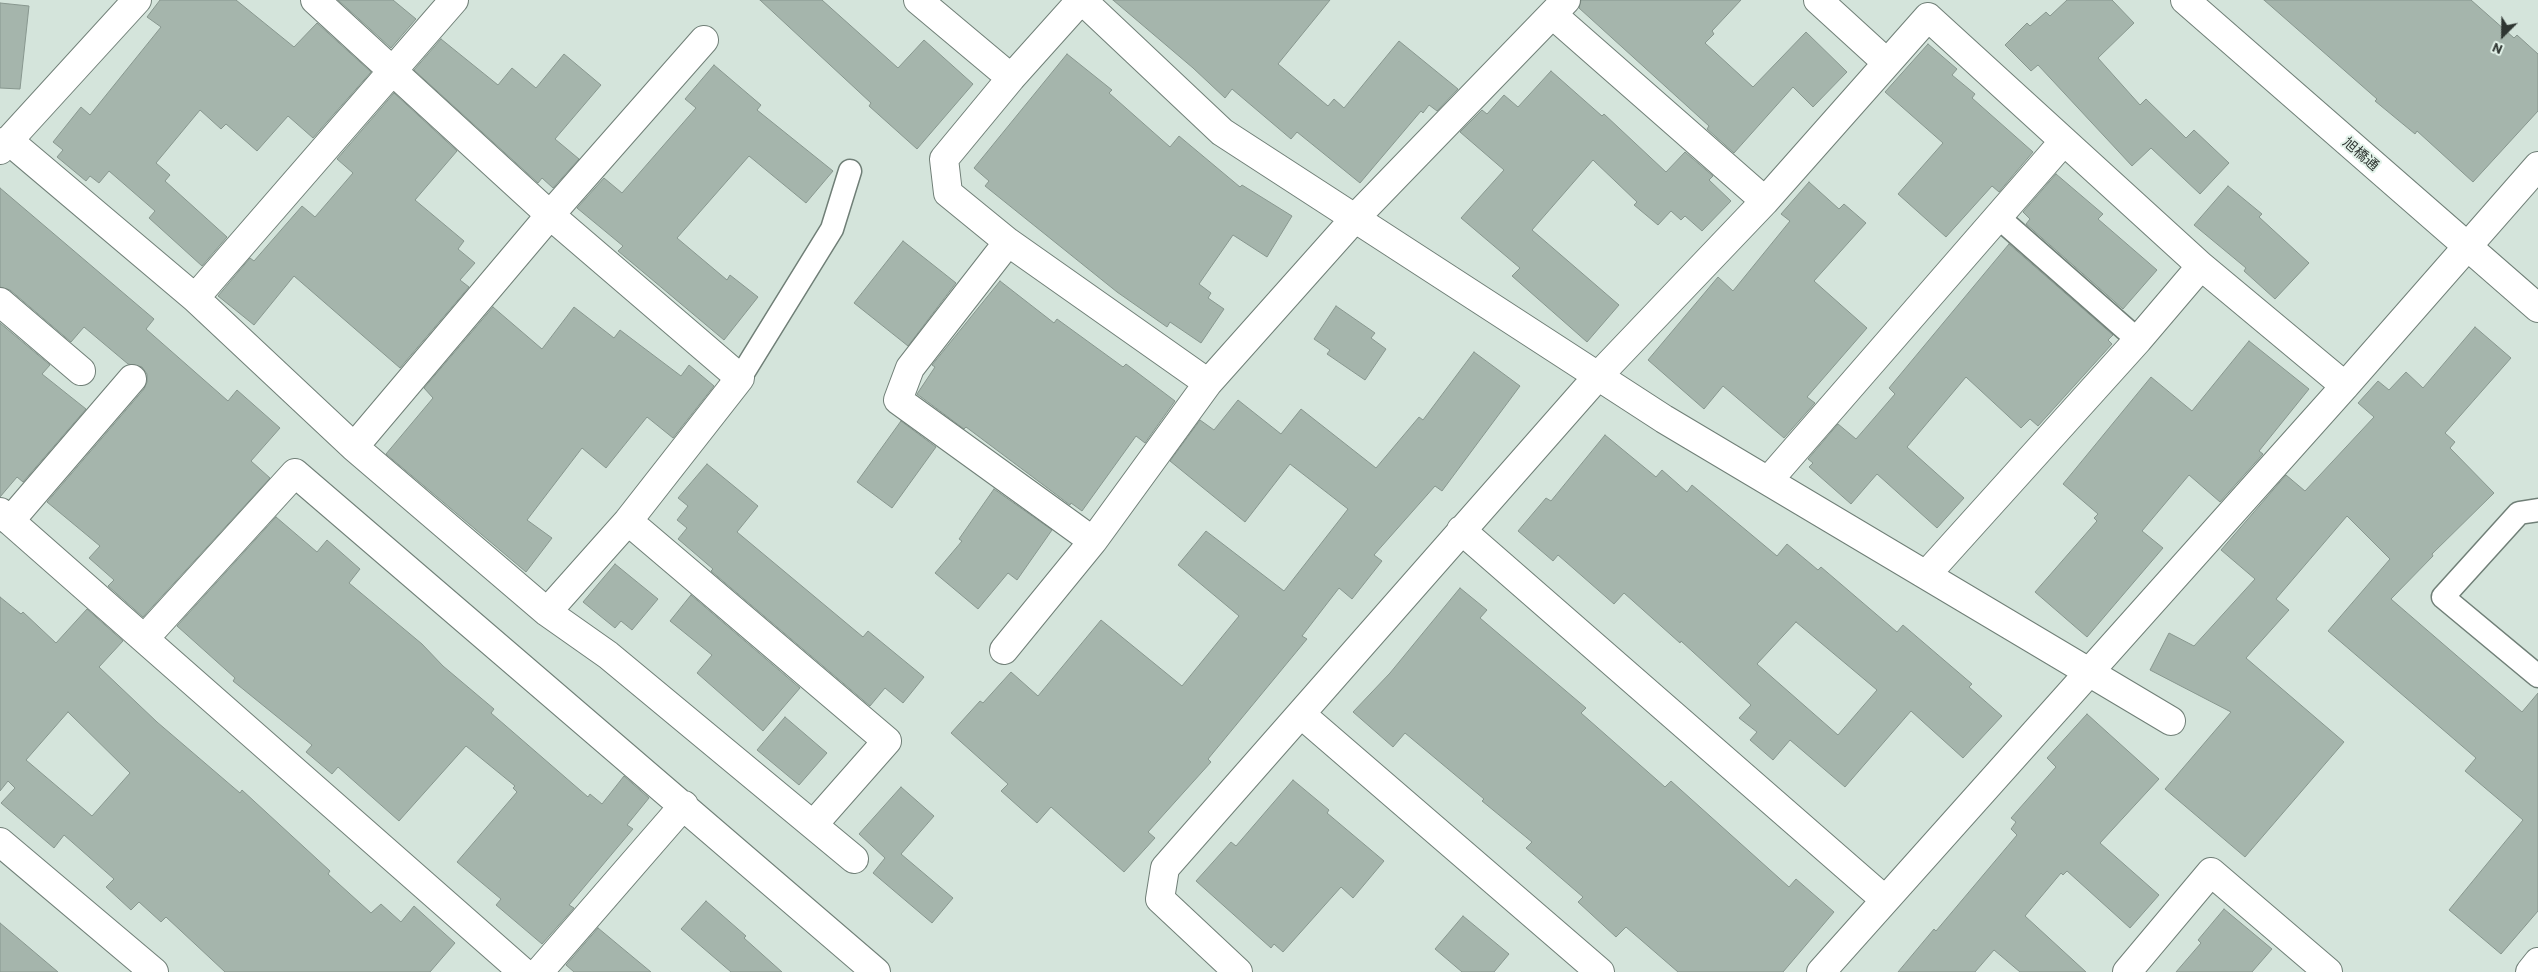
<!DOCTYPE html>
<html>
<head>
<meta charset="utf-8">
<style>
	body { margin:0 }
	#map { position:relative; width:2538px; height:972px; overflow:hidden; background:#d4e4db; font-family:Barlow,sans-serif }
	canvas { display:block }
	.north { position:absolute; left:2478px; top:10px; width:50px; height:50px; -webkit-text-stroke:4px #e1f1e8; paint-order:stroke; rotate:203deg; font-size:14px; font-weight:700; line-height:20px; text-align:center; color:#2f3632 }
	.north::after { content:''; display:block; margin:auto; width:18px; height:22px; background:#2f3632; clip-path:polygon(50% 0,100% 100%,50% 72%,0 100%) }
</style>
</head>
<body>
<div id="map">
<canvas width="2538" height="972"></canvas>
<div class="north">N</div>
</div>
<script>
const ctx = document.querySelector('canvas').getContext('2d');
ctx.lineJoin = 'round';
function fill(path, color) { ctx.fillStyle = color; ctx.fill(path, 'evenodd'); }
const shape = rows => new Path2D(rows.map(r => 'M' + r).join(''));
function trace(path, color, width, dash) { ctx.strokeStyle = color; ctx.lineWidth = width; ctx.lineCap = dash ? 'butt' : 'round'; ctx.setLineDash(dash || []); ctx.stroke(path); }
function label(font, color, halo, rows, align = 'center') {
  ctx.font = font + ' Barlow,"Noto Sans JP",sans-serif'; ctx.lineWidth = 4; ctx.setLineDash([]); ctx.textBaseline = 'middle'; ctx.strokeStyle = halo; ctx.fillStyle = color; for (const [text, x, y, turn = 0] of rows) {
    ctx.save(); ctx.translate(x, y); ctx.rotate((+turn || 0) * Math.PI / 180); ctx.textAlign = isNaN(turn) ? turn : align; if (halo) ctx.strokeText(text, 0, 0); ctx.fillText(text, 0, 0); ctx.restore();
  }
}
const building = shape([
	[160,0,236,0,294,47,317,23,371,72,313,138,288,116,257,151,226,124,221,129,200,110,156,163,170,175,165,181,227,237,202,266,149,218,155,211,109,171,99,183,90,176,86,181,57,157,63,150,53,142,81,107,90,115,161,27,147,17,160,0],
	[338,0,393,0,416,19,391,48,338,0],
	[760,0,822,0,898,68,924,40,973,84,917,149,869,106,871,103,760,0],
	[1113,0,1330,0,1278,64,1328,106,1334,99,1344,108,1399,41,1458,89,1437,111,1429,105,1423,113,1421,111,1360,183,1297,132,1291,139,1232,89,1225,98,1193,68,1113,0],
	[1581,0,1741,0,1712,31,1714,34,1705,43,1753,87,1806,32,1847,72,1813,107,1793,87,1734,153,1707,129,1709,126,1579,8,1581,0],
	[2067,0,2112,0,2134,23,2098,58,2140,105,2146,99,2186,138,2194,130,2229,163,2200,194,2151,148,2132,166,2038,65,2031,71,2005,45,2027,23,2030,26,2046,12,2050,16,2067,0],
	[2264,0,2471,0,2514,38,2517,35,2538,54,2538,111,2473,182,2417,131,2415,134,2375,101,2377,99,2264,0],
	[0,3,29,6,20,89,0,88,0,3],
	[441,39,498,85,512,68,536,88,564,54,601,85,555,139,579,159,553,188,542,178,538,183,414,70,441,39],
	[1928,44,1957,69,1952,75,1975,94,1972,98,2033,152,1999,192,1992,186,1946,237,1898,194,1943,143,1885,92,1928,44],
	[1067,54,1112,90,1109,93,1170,147,1179,136,1240,187,1242,185,1292,216,1267,257,1233,235,1199,284,1211,293,1208,298,1224,309,1201,343,1170,322,1167,327,1117,292,985,186,989,181,974,168,1067,54],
	[714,65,761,105,757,110,833,171,806,203,749,156,677,238,727,280,730,275,758,297,724,340,618,251,623,246,577,208,604,178,622,193,696,108,685,99,714,65],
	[1551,71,1602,116,1604,114,1666,172,1685,152,1713,176,1709,180,1731,201,1702,231,1685,216,1681,220,1671,211,1658,225,1634,205,1637,202,1593,160,1532,230,1619,305,1587,342,1512,276,1520,268,1461,218,1504,170,1460,132,1482,110,1487,114,1504,95,1518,107,1551,71],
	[394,93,457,151,415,200,464,241,458,249,475,263,460,280,469,287,400,368,294,276,254,325,218,296,250,258,254,261,302,206,315,217,353,173,337,159,394,93],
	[2056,174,2103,214,2098,219,2157,270,2123,309,2026,224,2030,219,2023,212,2056,174],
	[1809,182,1839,209,1844,204,1866,223,1814,281,1867,328,1807,397,1815,403,1784,438,1723,386,1704,409,1648,360,1718,277,1733,291,1790,221,1781,214,1809,182],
	[2228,186,2262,214,2259,217,2309,263,2275,299,2244,271,2246,268,2194,225,2228,186],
	[0,188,154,319,146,329,228,401,237,390,280,428,251,461,270,478,143,617,108,586,114,580,89,558,100,546,47,502,144,389,147,382,147,374,142,367,128,364,84,327,71,342,10,290,0,287,0,188],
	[903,241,956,283,908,346,854,303,903,241],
	[2009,244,2113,335,2108,340,2112,344,2038,426,2030,419,2021,428,1966,377,1907,447,1964,498,1937,528,1877,474,1851,504,1809,467,1813,463,1808,459,1838,424,1856,439,1895,394,1889,388,2009,244],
	[1000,281,1054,323,1057,319,1123,367,1126,364,1175,401,1145,443,1136,436,1082,511,1071,503,1070,505,966,427,964,429,917,394,935,367,932,365,1000,281],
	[1336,306,1375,333,1371,338,1386,349,1365,380,1327,354,1330,350,1314,339,1336,306],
	[493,307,542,349,574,307,614,338,620,330,681,376,689,365,714,386,673,438,647,417,606,468,582,448,527,520,552,538,526,572,386,454,433,398,424,388,493,307],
	[0,323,50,365,42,374,86,409,23,482,17,477,0,497,0,323],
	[2475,327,2511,358,2445,433,2455,442,2450,448,2494,493,2432,554,2433,556,2391,599,2522,712,2538,693,2538,911,2501,954,2449,910,2523,820,2465,771,2476,758,2328,631,2390,559,2347,516,2276,599,2289,610,2246,658,2344,742,2245,857,2165,789,2231,712,2150,670,2169,633,2194,646,2255,579,2221,550,2286,475,2305,491,2374,417,2358,403,2378,381,2389,390,2406,372,2423,388,2475,327],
	[2249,341,2309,389,2259,451,2263,454,2220,502,2189,475,2142,531,2163,548,2087,637,2035,592,2097,521,2094,518,2098,514,2063,484,2151,377,2192,411,2249,341],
	[1474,352,1520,386,1442,491,1435,486,1374,555,1382,561,1352,599,1339,588,1302,636,1307,639,1208,759,1211,762,1148,832,1155,838,1124,872,1051,807,1037,823,1001,791,1008,784,951,733,980,701,983,703,1011,672,1038,696,1101,620,1182,686,1239,616,1178,565,1206,531,1284,591,1348,509,1290,464,1245,522,1170,461,1200,420,1214,430,1238,400,1281,434,1301,409,1376,468,1419,417,1423,420,1474,352],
	[901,421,936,447,892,508,857,482,901,421],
	[1605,435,1656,477,1662,470,1687,492,1692,485,1777,556,1787,544,1818,570,1821,567,1897,632,1903,625,1972,684,1969,687,2002,716,1963,758,1911,711,1845,787,1790,740,1773,760,1750,740,1757,732,1739,718,1751,705,1681,641,1680,643,1624,593,1614,604,1558,555,1553,561,1518,531,1546,498,1551,501,1605,435],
	[1796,622,1877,690,1838,735,1757,664,1796,622],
	[707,464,758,506,737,532,863,637,868,631,924,677,903,703,885,688,870,706,711,571,713,569,678,539,687,528,677,520,688,506,678,498,707,464],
	[994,489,1052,530,1017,580,1008,573,978,609,935,573,962,541,959,539,994,489],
	[276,517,317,552,327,540,360,569,349,583,422,644,443,666,494,709,491,713,588,797,590,794,602,804,624,776,649,798,627,825,633,829,569,905,574,908,542,944,496,905,501,899,457,862,517,792,513,788,515,786,466,746,399,821,338,767,332,774,306,752,312,745,233,681,235,678,177,626,276,517],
	[615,564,658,599,632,630,621,621,615,628,583,602,615,564],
	[1460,588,1487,610,1480,618,1586,708,1581,713,1665,787,1671,781,1789,887,1796,879,1834,912,1783,972,1678,972,1626,927,1616,937,1578,902,1583,897,1526,848,1532,842,1482,801,1484,799,1405,733,1393,747,1353,712,1390,673,1460,588],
	[691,595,800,688,763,731,697,673,712,655,670,621,691,595],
	[0,597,21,614,23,612,56,643,87,609,123,641,99,667,157,722,240,793,242,790,330,871,328,874,371,913,381,904,401,922,414,906,455,943,430,972,225,972,166,917,161,922,139,902,131,910,106,887,114,879,64,835,54,848,1,803,15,788,8,781,0,791,0,597],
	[68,712,130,773,92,816,26,760,68,712],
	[2087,714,2159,779,2100,843,2159,895,2130,928,2067,871,2063,875,2061,873,2025,916,2086,972,2020,972,1994,950,1975,972,1898,972,1934,929,1936,931,2017,835,2011,829,2016,822,2011,818,2056,767,2047,758,2087,714],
	[785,717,827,753,799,785,757,750,785,717],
	[1293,780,1329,810,1327,813,1384,861,1353,898,1341,887,1283,952,1274,944,1271,948,1196,881,1231,842,1236,846,1293,780],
	[901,787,934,816,901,854,953,898,932,923,873,873,885,858,859,834,901,787],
	[706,901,746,936,744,938,782,972,731,972,681,929,706,901],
	[2224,909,2272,949,2252,972,2176,972,2201,943,2198,940,2224,909],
	[1463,916,1509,954,1494,972,1462,972,1435,949,1463,916],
	[0,923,58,972,0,972,0,923],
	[598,928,651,972,574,972,566,965,598,928]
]);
fill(building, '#a5b5ac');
trace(building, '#88978f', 1);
const lane = shape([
	[1998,217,2138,340],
	[740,378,832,229,850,171],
	[2538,510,2519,513,2443,597,2538,676]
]);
const street = shape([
	[315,0,550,215,740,378,628,521,547,612],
	[918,0,1011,78],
	[1081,0,1011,78,944,159,948,193,1008,242,1208,383],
	[1082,0,1222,132,1664,419,2171,721],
	[1818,0,1886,62],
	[1553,15,1765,201],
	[8,140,195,298,354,447,547,612,608,655,854,859],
	[0,150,137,0],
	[1008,242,910,368,898,400,1093,541],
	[2201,266,2345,386],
	[195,298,454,0],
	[0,302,81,371],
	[354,447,550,215,704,40],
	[1768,481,2064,141],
	[0,512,523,972],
	[10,521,132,379],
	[628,521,887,741,813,825],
	[1461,530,1884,899],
	[145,638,295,473,876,972],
	[1004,650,1093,541,1208,383,1356,217,1566,0],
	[1302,715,1600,972],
	[0,842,154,972],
	[539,972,684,805],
	[1238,972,1160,899,1165,868,1598,376,1765,201,1928,17,2201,266,2138,340,1926,575],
	[1821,972,2345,386,2538,166],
	[2127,972,2211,872,2328,972],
	[2530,972,2538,962]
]);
const secondary = shape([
	[2185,0,2538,308]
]);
trace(lane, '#707f77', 25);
trace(street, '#707f77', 30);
trace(secondary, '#707f77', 30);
trace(lane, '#fff', 22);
trace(street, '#fff', 28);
trace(secondary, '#fff', 28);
label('14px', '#2f3632', '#e1f1e8', [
	["旭橋通",2361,154,41]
]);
</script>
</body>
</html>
